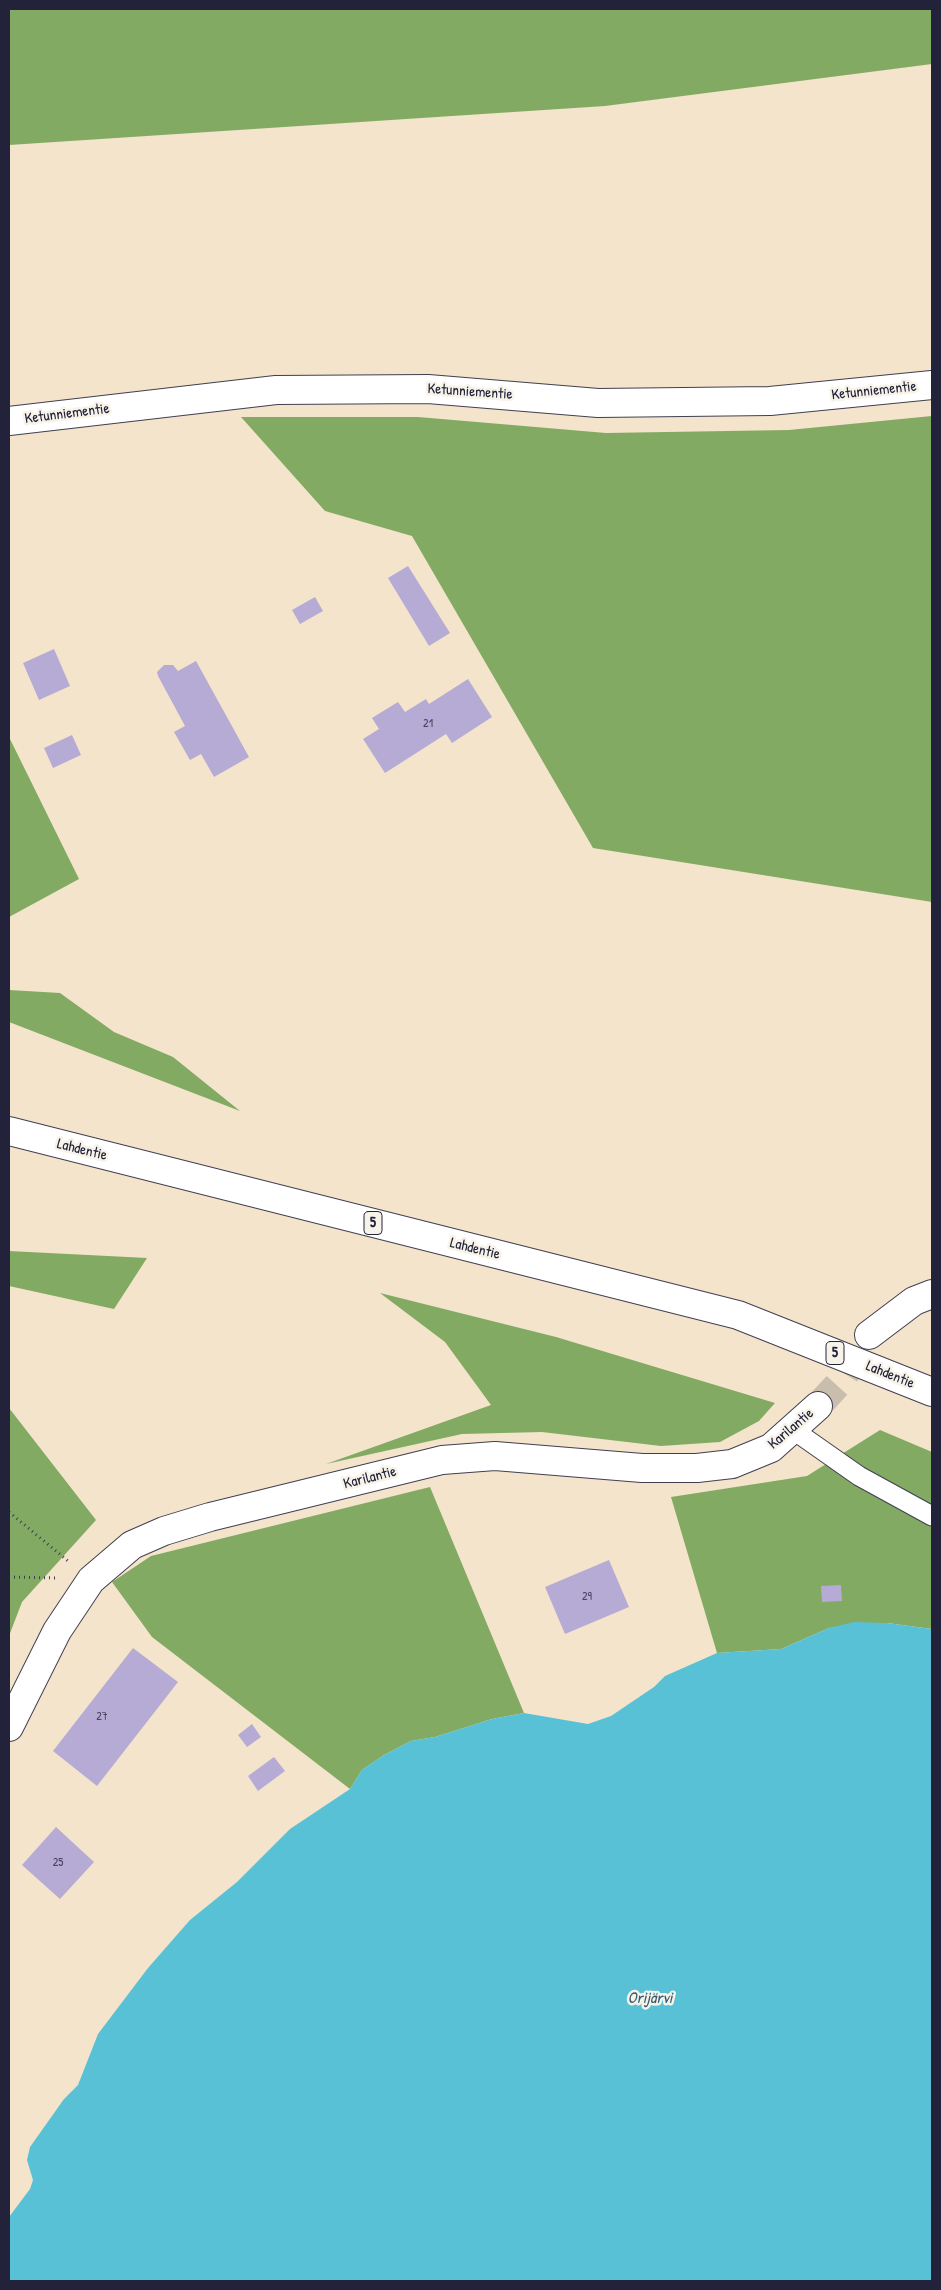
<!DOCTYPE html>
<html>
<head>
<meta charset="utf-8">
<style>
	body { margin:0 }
	#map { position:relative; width:941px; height:2290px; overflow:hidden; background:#f3e4cb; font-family:"Patrick Hand",sans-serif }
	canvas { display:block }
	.frame { position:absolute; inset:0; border:10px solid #22223b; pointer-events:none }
</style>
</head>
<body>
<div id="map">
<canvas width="941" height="2290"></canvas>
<div class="frame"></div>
</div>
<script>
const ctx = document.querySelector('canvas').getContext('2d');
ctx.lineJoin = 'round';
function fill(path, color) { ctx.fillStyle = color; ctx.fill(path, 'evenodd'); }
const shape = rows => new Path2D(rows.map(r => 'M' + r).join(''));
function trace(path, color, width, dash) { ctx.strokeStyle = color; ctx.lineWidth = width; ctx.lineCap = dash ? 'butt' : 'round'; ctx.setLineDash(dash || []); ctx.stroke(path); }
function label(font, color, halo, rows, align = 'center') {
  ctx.font = font + ' "Patrick Hand",sans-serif'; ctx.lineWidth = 5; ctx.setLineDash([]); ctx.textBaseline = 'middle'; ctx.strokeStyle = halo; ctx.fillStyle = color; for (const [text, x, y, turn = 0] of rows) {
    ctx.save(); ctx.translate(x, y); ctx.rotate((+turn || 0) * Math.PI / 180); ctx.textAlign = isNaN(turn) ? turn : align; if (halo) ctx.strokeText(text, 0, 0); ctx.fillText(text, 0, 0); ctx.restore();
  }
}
fill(shape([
	[9,9,932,9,932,64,605,106,9,145],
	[932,416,932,902,593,848,412,536,325,511,241,417,418,417,606,433,789,430],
	[9,737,79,879,9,917],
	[9,990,60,993,114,1032,173,1057,240,1111,9,1022],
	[9,1251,147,1258,114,1309,9,1286],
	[380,1293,556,1337,775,1403,759,1421,720,1442,661,1446,542,1432,462,1434,326,1464,491,1405,445,1342],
	[9,1408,96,1520,22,1602,9,1636],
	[880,1430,932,1452,932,1629,887,1623,829,1628,781,1649,717,1653,671,1497,807,1476],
	[430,1487,524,1713,492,1719,435,1737,411,1741,384,1755,362,1770,350,1789,152,1637,112,1582,151,1556]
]), '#82aa62');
fill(shape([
	[854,1622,887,1623,932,1629,932,2281,9,2281,9,2217,30,2189,33,2180,27,2160,30,2147,64,2099,78,2085,98,2034,148,1968,190,1920,237,1882,290,1829,350,1789,362,1770,384,1755,411,1741,435,1737,492,1719,524,1713,588,1724,611,1716,654,1687,665,1676,717,1653,781,1649,829,1628]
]), '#59c1d5');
fill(shape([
	[408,566,450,633,429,646,388,578],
	[315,597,323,611,300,624,292,610],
	[54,649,70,686,39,700,23,663],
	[196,661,249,757,214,777,201,754,190,760,174,732,185,726,158,676,157,672,164,665,173,665,178,671],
	[468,679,492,717,452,743,446,734,385,773,363,739,379,729,372,718,398,702,405,712,426,699,429,704],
	[72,735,81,755,53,768,44,748],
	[609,1560,629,1607,565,1634,545,1587],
	[841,1585,842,1601,822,1602,821,1586],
	[133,1648,178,1682,97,1786,53,1751],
	[252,1724,261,1737,247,1747,238,1735],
	[274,1757,285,1771,258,1791,248,1776],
	[56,1827,94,1862,60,1899,22,1865]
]), '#b5abd5');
trace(shape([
	[818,1406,841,1381,869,1335]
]), '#c9bdae', 28, [28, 14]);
const lane = shape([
	[792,1429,859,1476,932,1516]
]);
const street = shape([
	[9,421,276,390,428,389,598,403,770,401,932,385],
	[869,1335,914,1301,932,1294],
	[9,1727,57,1631,91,1580,132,1545,164,1531,210,1517,442,1460,495,1456,642,1468,697,1468,732,1464,771,1448,818,1406]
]);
const highway = shape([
	[9,1131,738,1315,932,1392]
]);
trace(lane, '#413f51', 21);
trace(street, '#413f51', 30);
trace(highway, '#413f51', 30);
trace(shape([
	[9,1512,68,1561],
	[9,1577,56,1578]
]), '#413f51', 3, [1, 4]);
trace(lane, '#fff', 19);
trace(street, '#fff', 28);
trace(highway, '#fff', 28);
label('12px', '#474462', null, [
	["21",428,724],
	["29",587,1597],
	["27",102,1717],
	["25",58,1863]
]);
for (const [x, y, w] of [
	[373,1223,18],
	[835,1353,18]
]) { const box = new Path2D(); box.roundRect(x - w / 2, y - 11.5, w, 23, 4); ctx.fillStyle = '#f7f3e8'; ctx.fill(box); trace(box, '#22223b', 1); }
label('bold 14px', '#22223b', null, [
	["5",373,1223],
	["5",835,1353]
]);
label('15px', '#22223b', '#f7f3e8', [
	["Ketunniementie",874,391,-6],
	["Ketunniementie",470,392,4],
	["Ketunniementie",67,414,-7],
	["Lahdentie",82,1150,14],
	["Lahdentie",475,1249,14],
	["Lahdentie",890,1375,22],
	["Karilantie",791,1429,-40],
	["Karilantie",370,1478,-14]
]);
label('italic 16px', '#355a71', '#f7f3e8', [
	["Orijärvi",650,1999]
]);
</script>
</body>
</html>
